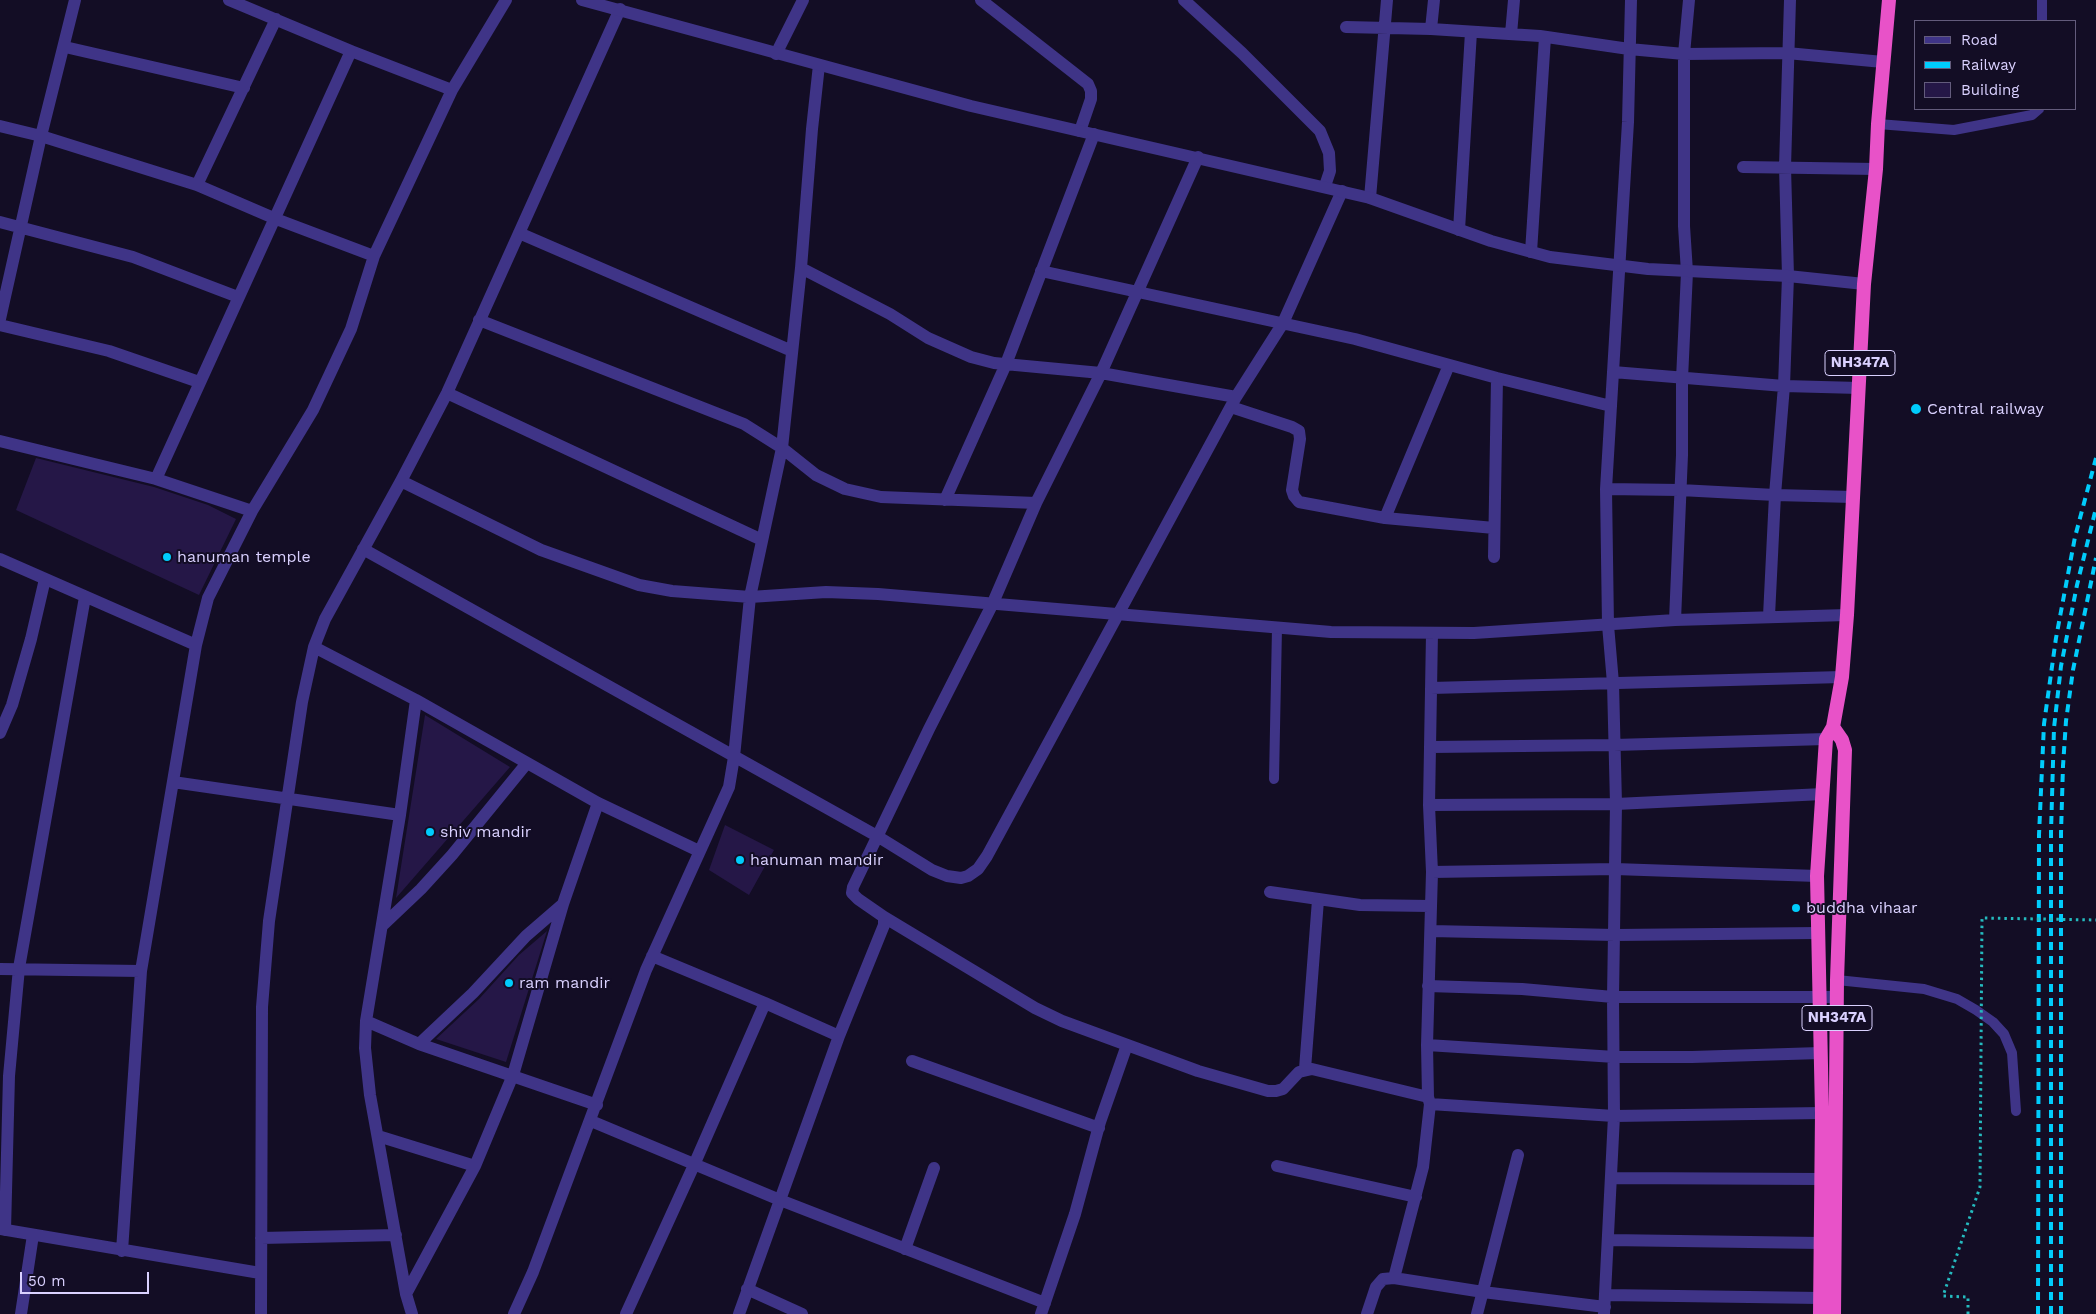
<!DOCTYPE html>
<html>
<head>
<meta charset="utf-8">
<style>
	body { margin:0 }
	#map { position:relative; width:2096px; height:1314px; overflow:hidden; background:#130d25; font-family:"Work Sans",sans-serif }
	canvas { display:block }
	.legend { position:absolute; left:1914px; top:20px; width:162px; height:90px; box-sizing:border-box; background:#130d25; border:1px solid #635b7c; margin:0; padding:6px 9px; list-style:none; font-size:15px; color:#dad1ff }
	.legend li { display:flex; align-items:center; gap:10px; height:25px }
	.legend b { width:25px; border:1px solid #635b7c }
	.scale { position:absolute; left:20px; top:1272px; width:129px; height:22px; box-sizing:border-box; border:2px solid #dad1ff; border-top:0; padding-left:6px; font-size:15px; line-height:18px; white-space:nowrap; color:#dad1ff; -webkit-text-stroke:4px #130d25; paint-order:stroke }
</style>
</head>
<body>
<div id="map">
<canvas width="2096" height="1314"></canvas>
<ul class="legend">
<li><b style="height:6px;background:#3f3487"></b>Road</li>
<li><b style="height:6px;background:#00ccfc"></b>Railway</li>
<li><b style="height:14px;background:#251747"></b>Building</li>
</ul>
<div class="scale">50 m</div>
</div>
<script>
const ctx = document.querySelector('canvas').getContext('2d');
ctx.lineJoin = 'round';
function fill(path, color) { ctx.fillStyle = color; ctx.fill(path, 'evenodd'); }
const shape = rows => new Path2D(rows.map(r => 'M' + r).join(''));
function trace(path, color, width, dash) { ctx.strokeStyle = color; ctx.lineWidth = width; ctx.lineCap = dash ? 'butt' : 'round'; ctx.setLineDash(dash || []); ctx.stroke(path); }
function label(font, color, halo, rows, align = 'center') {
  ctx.font = font + ' "Work Sans",sans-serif'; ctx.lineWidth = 4; ctx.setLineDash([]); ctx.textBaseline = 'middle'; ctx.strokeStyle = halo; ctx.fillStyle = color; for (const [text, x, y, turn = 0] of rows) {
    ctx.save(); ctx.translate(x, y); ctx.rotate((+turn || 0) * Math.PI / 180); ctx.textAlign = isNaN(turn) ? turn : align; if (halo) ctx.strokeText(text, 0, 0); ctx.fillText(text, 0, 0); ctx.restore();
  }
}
fill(shape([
	[36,458,154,487,208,505,236,519,199,595,16,510],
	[425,715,510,767,396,898],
	[725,825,774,850,749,895,709,870],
	[547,931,506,1062,436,1039,479,999,519,955]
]), '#251747');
trace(shape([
	[2042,0,2042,21],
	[1878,124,1954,130,2032,115,2039,109],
	[1274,779,1277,628],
	[1837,980,1924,989,1957,999,1976,1010,1993,1022,2004,1034,2012,1053,2016,1111]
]), '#3f3487', 10);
trace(shape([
	[229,0,351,51,452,90],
	[981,0,1088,84,1091,91,1091,99,1080,131],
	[1184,0,1242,53,1320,131,1329,153,1330,171,1325,186],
	[1346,27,1431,29,1540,36,1629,49,1684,54,1787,53,1883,62],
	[1431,29,1434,0],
	[1511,34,1514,0],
	[65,47,244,88],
	[776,54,803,0],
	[0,126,41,136,197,185,276,219,374,256],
	[1743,167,1876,169],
	[197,185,276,19],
	[1370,198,1387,0],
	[0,222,133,257,238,297],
	[1459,230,1471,32],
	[519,233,792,351],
	[1531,252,1545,37],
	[801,268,890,314,928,338,971,357,994,363,1101,373,1236,397],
	[1041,271,1355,339,1497,378,1611,406],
	[0,319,41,136,75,0],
	[479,320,744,424,782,448,816,475,845,489,881,497,1036,503],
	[0,325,109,351,199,382],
	[1613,372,1784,386,1859,388],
	[447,393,762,540],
	[1231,407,1292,427,1299,431,1300,439,1292,490,1294,496,1299,502,1385,518,1494,528],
	[0,441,156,479,252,511],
	[156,479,351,51],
	[401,481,541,550,639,585,672,591,750,597,826,592,878,594,1331,632,1474,633,1675,620,1847,615],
	[1606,489,1680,490,1775,495,1853,497],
	[945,500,1006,364,1094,134],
	[1385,518,1449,365],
	[363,549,877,836,932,870,947,876,961,878,968,876,978,869,987,856,1236,397,1283,323,1342,191],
	[1494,557,1497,378],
	[0,559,196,645],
	[1769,616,1775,495,1784,386,1788,276,1785,167,1790,0],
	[1675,620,1682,455,1682,379,1687,272,1684,226,1684,54,1689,0],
	[314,647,416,700,598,803,699,851],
	[1431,688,1842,677],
	[0,733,12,705,31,639,45,579],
	[1431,747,1614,745,1826,739],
	[173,782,400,815],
	[1429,805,1616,804,1823,794],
	[1432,872,1615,869,1817,876],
	[1270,892,1360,905,1430,906],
	[884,917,1035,1008,1062,1021,1198,1071,1268,1091,1276,1091,1283,1089,1299,1072,1312,1069,1428,1097],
	[382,926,421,889,452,855,527,763],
	[1431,931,1615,935,1818,933],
	[652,956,765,1003,839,1036],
	[0,969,141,971],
	[1428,986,1522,989,1613,997,1837,997],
	[366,1021,419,1044,597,1105],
	[419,1044,473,993,526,936,563,904],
	[1427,1045,1615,1057,1692,1057,1820,1053],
	[912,1061,1099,1128],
	[1305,1069,1318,900],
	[1430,1104,1614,1116,1822,1113],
	[591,1121,780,1200,1045,1303],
	[378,1136,475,1166],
	[1277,1166,1416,1197],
	[1613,1178,1821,1179],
	[0,1229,260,1273],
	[5,1230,9,1076,19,968,85,597],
	[261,1238,396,1235],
	[1609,1240,1820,1243],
	[905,1249,934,1168],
	[122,1251,141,971,196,645,208,598,252,511,313,410,351,329,374,256,452,90,506,0],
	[1394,1278,1423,1167,1430,1104,1428,1097,1427,1045,1432,872,1429,805,1432,633],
	[747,1289,802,1314],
	[406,1294,475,1166,513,1075,563,904,598,803],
	[1606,1295,1820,1298],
	[21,1314,33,1235],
	[261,1314,262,1007,269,921,302,702,314,647,325,619,401,481,447,393,620,9],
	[412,1314,406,1294,370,1095,365,1048,366,1021,400,815,416,700],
	[514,1314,533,1272,646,970,729,787,734,757,750,597,782,448,801,268,812,129,819,65],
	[626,1314,694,1165,765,1003],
	[739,1314,839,1036,884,925,884,917,858,899,852,893,853,887,929,729,992,605,1036,503,1101,373,1198,157],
	[1041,1314,1075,1214,1100,1122,1127,1045],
	[1367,1314,1376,1287,1383,1279,1394,1278,1483,1292,1605,1307],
	[1477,1314,1518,1155],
	[1604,1314,1614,1116,1613,997,1616,804,1613,683,1608,625,1606,489,1628,122,1631,0]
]), '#3f3487', 12);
trace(shape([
	[582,0,971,106,1370,198,1491,241,1550,257,1648,269,1788,276,1864,284]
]), '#3f3487', 12);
trace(shape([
	[1833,727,1842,740,1845,750,1837,980,1834,1314],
	[1820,1314,1822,1113,1817,876,1826,739,1833,727,1842,677,1847,615,1864,284,1876,169,1878,124,1889,0]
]), '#e852c8', 14);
trace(shape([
	[2038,1314,2039,835,2044,724,2056,638,2075,537,2096,458],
	[2051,1314,2051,832,2054,728,2061,666,2077,585,2096,508],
	[2061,1314,2061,833,2063,766,2066,721,2073,670,2096,558]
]), '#00ccfc', 4, [8, 6]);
trace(shape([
	[1968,1314,1968,1297,1943,1296,1980,1187,1982,918,2096,920]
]), '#25babe', 3, [2.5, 4]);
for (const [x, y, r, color] of [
	[1916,409,6,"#00ccfc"],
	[167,557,5,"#00ccfc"],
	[430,832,5,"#00ccfc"],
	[740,860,5,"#00ccfc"],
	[1796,908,5,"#00ccfc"],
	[509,983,5,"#00ccfc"]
]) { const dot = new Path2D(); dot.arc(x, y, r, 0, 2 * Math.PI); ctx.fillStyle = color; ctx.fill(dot); trace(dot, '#130d25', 2); }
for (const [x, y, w] of [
	[1860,363,70],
	[1837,1018,70]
]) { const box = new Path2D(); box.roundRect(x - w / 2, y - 12.5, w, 25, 4); ctx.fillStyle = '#130d25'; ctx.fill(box); trace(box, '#dad1ff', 1); }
label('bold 15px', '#dad1ff', null, [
	["NH347A",1860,363],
	["NH347A",1837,1018]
]);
label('16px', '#dad1ff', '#130d25', [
	["Central railway",1927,409],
	["hanuman temple",177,557],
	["shiv mandir",440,832],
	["hanuman mandir",750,860],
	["buddha vihaar",1806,908],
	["ram mandir",519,983]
], 'left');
</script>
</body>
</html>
